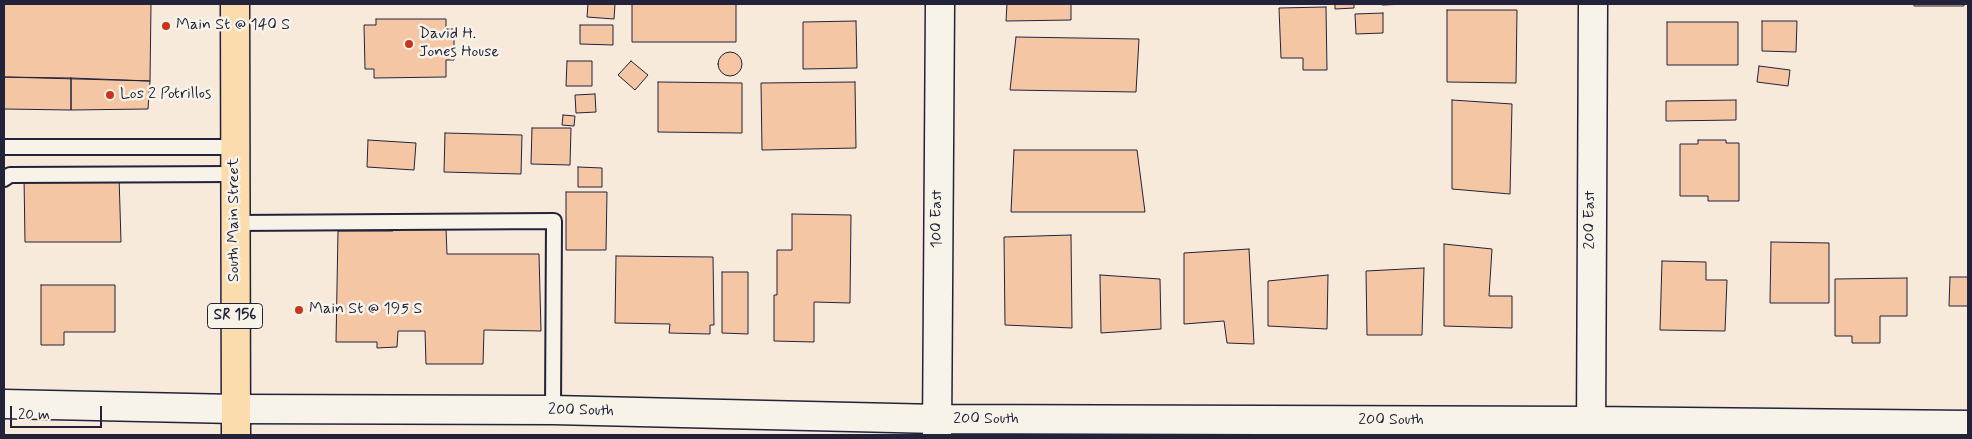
<!DOCTYPE html>
<html>
<head>
<meta charset="utf-8">
<style>
	body { margin:0 }
	#map { position:relative; width:1972px; height:439px; overflow:hidden; background:#f7eada; font-family:Mynerve,sans-serif }
	canvas { display:block }
	.frame { position:absolute; inset:0; border:5px solid #22223b; pointer-events:none }
	.scale { position:absolute; left:10px; top:406px; width:92px; height:22px; box-sizing:border-box; border:2px solid #22223b; border-top:0; padding-left:6px; font-size:15px; line-height:18px; white-space:nowrap; color:#22223b; -webkit-text-stroke:4px #f7f3e8; paint-order:stroke }
</style>
</head>
<body>
<div id="map">
<canvas width="1972" height="439"></canvas>
<div class="frame"></div>
<div class="scale">20 m</div>
</div>
<script>
const ctx = document.querySelector('canvas').getContext('2d');
ctx.lineJoin = 'round';
function fill(path, color) { ctx.fillStyle = color; ctx.fill(path, 'evenodd'); }
const shape = rows => new Path2D(rows.map(r => 'M' + r).join(''));
function trace(path, color, width, dash) { ctx.strokeStyle = color; ctx.lineWidth = width; ctx.lineCap = dash ? 'butt' : 'round'; ctx.setLineDash(dash || []); ctx.stroke(path); }
function label(font, color, halo, rows, align = 'center') {
  ctx.font = font + ' Mynerve,sans-serif'; ctx.lineWidth = 5; ctx.setLineDash([]); ctx.textBaseline = 'middle'; ctx.strokeStyle = halo; ctx.fillStyle = color; for (const [text, x, y, turn = 0] of rows) {
    ctx.save(); ctx.translate(x, y); ctx.rotate((+turn || 0) * Math.PI / 180); ctx.textAlign = isNaN(turn) ? turn : align; if (halo) ctx.strokeText(text, 0, 0); ctx.fillText(text, 0, 0); ctx.restore();
  }
}
const building = shape([
	[4,4,151,4,150,81,4,77,4,4],
	[588,4,615,4,614,19,587,17,588,4],
	[632,4,736,4,736,42,632,42,632,4],
	[1007,4,1071,4,1071,20,1006,21,1007,4],
	[1335,4,1354,4,1354,8,1335,9,1335,4],
	[1382,4,1407,4,1382,5,1382,4],
	[1914,4,1964,4,1964,6,1914,6,1914,4],
	[1326,7,1327,70,1303,70,1303,58,1281,58,1279,8,1326,7],
	[1447,10,1517,10,1516,83,1447,82,1447,10],
	[1383,13,1383,33,1356,34,1355,14,1383,13],
	[376,19,446,19,446,29,454,29,454,60,446,60,446,77,374,78,374,69,365,69,364,25,376,25,376,19],
	[856,21,857,68,803,69,803,22,856,21],
	[1762,21,1797,21,1796,52,1762,51,1762,21],
	[1667,22,1738,22,1738,65,1667,65,1667,22],
	[580,25,613,25,613,45,580,44,580,25],
	[1016,37,1139,39,1136,92,1010,90,1016,37],
	'718 64a12 12 0 1 1 24 0a12 12 0 1 1-24 0Z',
	[567,61,592,61,592,86,566,86,567,61],
	[631,61,648,75,635,90,618,75,631,61],
	[1759,66,1790,70,1788,86,1757,82,1759,66],
	[4,77,71,78,71,110,4,109,4,77],
	[71,78,150,81,148,109,71,110,71,78],
	[658,82,742,83,742,133,658,132,658,82],
	[855,82,856,148,762,150,761,83,855,82],
	[595,94,596,112,576,113,575,95,595,94],
	[1452,100,1512,104,1510,194,1452,189,1452,100],
	[1736,100,1736,120,1666,121,1666,101,1736,100],
	[563,115,575,116,574,126,562,125,563,115],
	[532,128,571,128,570,165,531,164,532,128],
	[445,133,522,135,521,174,444,172,445,133],
	[368,140,416,143,414,170,367,167,368,140],
	[1698,140,1726,140,1726,143,1739,143,1739,201,1708,201,1708,196,1680,196,1680,144,1698,144,1698,140],
	[1014,150,1137,150,1145,212,1011,212,1014,150],
	[578,167,602,168,602,187,578,187,578,167],
	[24,176,119,176,121,242,25,242,24,176],
	[566,192,607,192,606,250,566,250,566,192],
	[792,214,851,215,850,303,814,302,814,342,774,341,774,295,777,295,777,250,792,250,792,214],
	[393,228,446,228,447,254,539,254,541,331,484,330,483,364,426,364,425,331,398,331,397,347,377,348,377,342,336,342,338,231,393,231,393,228],
	[1071,235,1072,328,1005,325,1004,237,1071,235],
	[1771,242,1829,243,1829,303,1770,303,1771,242],
	[1444,244,1492,249,1489,296,1512,296,1512,328,1444,326,1444,244],
	[1249,249,1254,344,1227,343,1224,321,1184,324,1184,253,1249,249],
	[616,256,713,257,714,325,710,325,710,334,669,333,670,324,615,323,616,256],
	[1662,261,1706,262,1706,280,1727,280,1725,331,1660,330,1662,261],
	[1424,268,1422,335,1367,335,1366,271,1424,268],
	[722,272,748,272,748,334,722,333,722,272],
	[1100,275,1160,279,1161,329,1101,333,1100,275],
	[1328,275,1327,329,1268,326,1268,281,1328,275],
	[1950,277,1968,277,1968,306,1949,306,1950,277],
	[1907,278,1907,316,1880,316,1880,343,1852,343,1852,336,1835,336,1835,279,1907,278],
	[41,285,115,285,115,332,64,332,64,345,41,345,41,285]
]);
fill(building, '#f5c6a4');
trace(building, '#22223b', 1);
const lane = shape([
	[4,147,234,147],
	[4,179,10,175,235,174],
	[235,223,554,221,553,410]
]);
const street = shape([
	[4,404,235,409,553,410,937,419,1591,421,1968,425],
	[937,435,940,4],
	[1591,435,1593,4]
]);
const primary = shape([
	[235,4,236,435]
]);
trace(lane, '#22223b', 18);
trace(street, '#22223b', 31);
trace(primary, '#22223b', 31);
trace(lane, '#f7f3e8', 14);
trace(street, '#f7f3e8', 28);
trace(primary, '#fcdcac', 28);
for (const [x, y, r, color] of [
	[166,26,5,"#c8321e"],
	[409,44,5,"#c8321e"],
	[110,95,5,"#c8321e"],
	[299,310,5,"#c8321e"]
]) { const dot = new Path2D(); dot.arc(x, y, r, 0, 2 * Math.PI); ctx.fillStyle = color; ctx.fill(dot); trace(dot, '#f7f3e8', 2); }
for (const [x, y, w] of [
	[235,316,55]
]) { const box = new Path2D(); box.roundRect(x - w / 2, y - 12.5, w, 25, 4); ctx.fillStyle = '#f7f3e8'; ctx.fill(box); trace(box, '#22223b', 1); }
label('bold 15px', '#22223b', null, [
	["SR 156",235,316]
]);
label('16px', '#22223b', '#f7f3e8', [
	["Main St @ 140 S",176,26],
	["David H.",419,35],
	["Jones House",419,53],
	["Los 2 Potrillos",120,95],
	["Main St @ 195 S",309,310]
], 'left');
label('16px', '#22223b', '#f7f3e8', [
	["100 East",938,219,-90],
	["South Main Street",235,220,-90],
	["200 East",1591,220,-90],
	["200 South",581,411,1],
	["200 South",986,420],
	["200 South",1391,421]
]);
</script>
</body>
</html>
